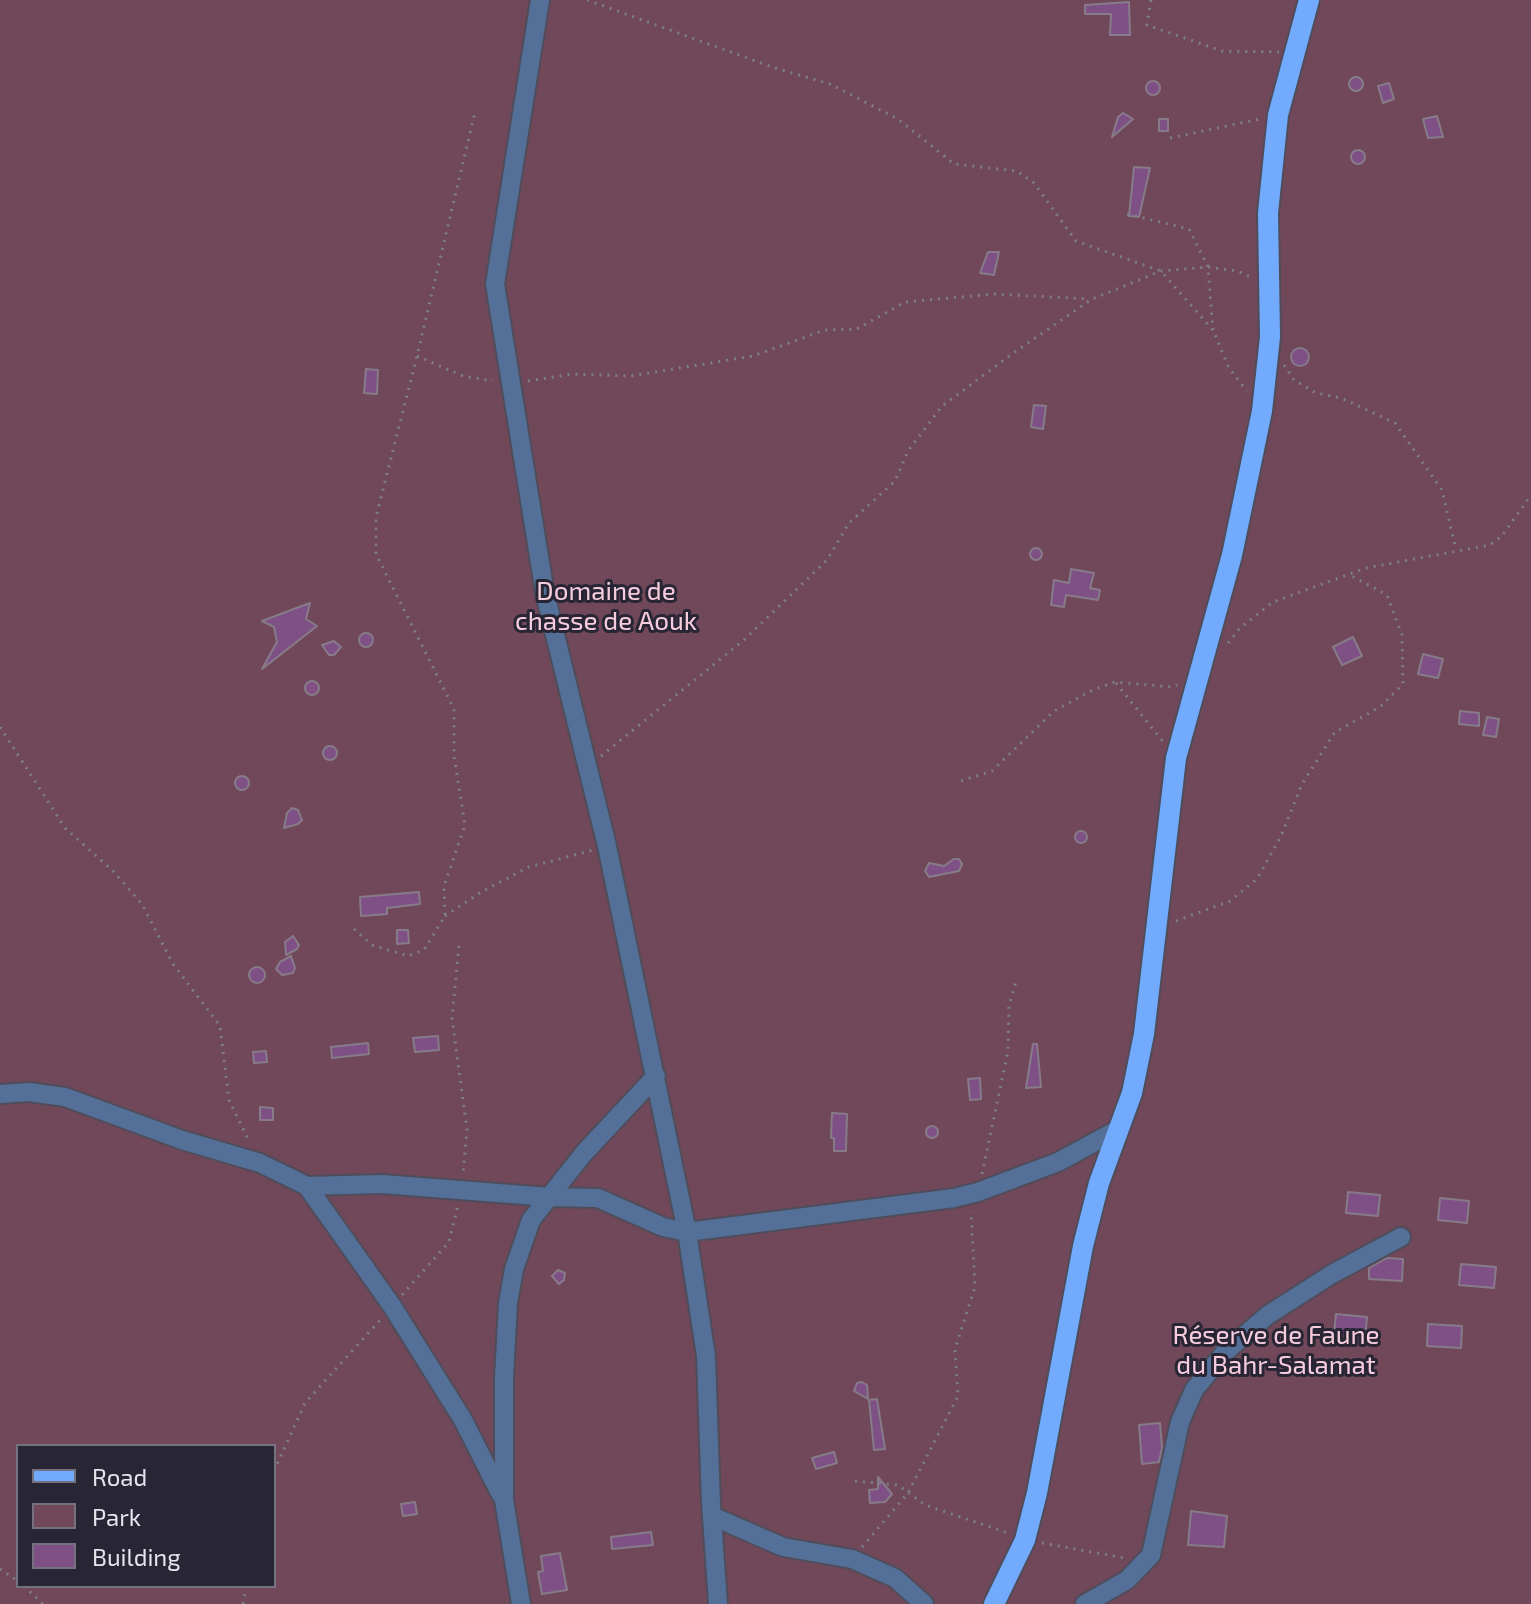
<!DOCTYPE html>
<html>
<head>
<meta charset="utf-8">
<style>
	body { margin:0 }
	#map { position:relative; width:1531px; height:1604px; overflow:hidden; background:#32303f; font-family:"Exo 2",sans-serif }
	canvas { display:block }
	.legend { position:absolute; left:16px; top:1444px; width:260px; height:144px; box-sizing:border-box; background:#282634; border:2px solid #74727e; margin:0; padding:10px 14px; list-style:none; font-size:24px; color:#e5e4ed }
	.legend li { display:flex; align-items:center; gap:16px; height:40px }
	.legend b { width:40px; border:2px solid #74727e }
</style>
</head>
<body>
<div id="map">
<canvas width="1531" height="1604"></canvas>
<ul class="legend">
<li><b style="height:10px;background:#72abfe"></b>Road</li>
<li><b style="height:22px;background:#714859"></b>Park</li>
<li><b style="height:22px;background:#7f5086"></b>Building</li>
</ul>
</div>
<script>
const ctx = document.querySelector('canvas').getContext('2d');
ctx.lineJoin = 'round';
function fill(path, color) { ctx.fillStyle = color; ctx.fill(path, 'evenodd'); }
const shape = rows => new Path2D(rows.map(r => 'M' + r).join(''));
function trace(path, color, width, dash) { ctx.strokeStyle = color; ctx.lineWidth = width; ctx.lineCap = dash ? 'butt' : 'round'; ctx.setLineDash(dash || []); ctx.stroke(path); }
function label(font, color, halo, rows, align = 'center') {
  ctx.font = font + ' "Exo 2",sans-serif'; ctx.lineWidth = 6; ctx.setLineDash([]); ctx.textBaseline = 'middle'; ctx.strokeStyle = halo; ctx.fillStyle = color; for (const [text, x, y, turn = 0] of rows) {
    ctx.save(); ctx.translate(x, y); ctx.rotate((+turn || 0) * Math.PI / 180); ctx.textAlign = isNaN(turn) ? turn : align; if (halo) ctx.strokeText(text, 0, 0); ctx.fillText(text, 0, 0); ctx.restore();
  }
}
fill(shape([
	[0,0,1531,0,1531,1604,0,1604],
	[18,1446,274,1446,274,1586,18,1586]
]), '#714859');
const building = shape([
	[1129,2,1130,35,1110,35,1111,14,1085,14,1085,5,1129,2],
	'1349 84a7 7 0 1 1 14 0a7 7 0 1 1-14 0Z',
	'1146 88a7 7 0 1 1 14 0a7 7 0 1 1-14 0Z',
	[1389,83,1394,99,1383,103,1378,86,1389,83],
	[1123,113,1133,119,1112,137,1118,117,1123,113],
	[1437,116,1443,137,1428,138,1423,119,1437,116],
	[1159,119,1168,119,1168,131,1159,131,1159,119],
	'1351 157a7 7 0 1 1 14 0a7 7 0 1 1-14 0Z',
	[1134,167,1150,168,1139,217,1129,216,1134,167],
	[988,252,999,252,994,275,980,273,988,252],
	'1291 357a9 9 0 1 1 18 0a9 9 0 1 1-18 0Z',
	[366,369,378,370,377,394,364,393,366,369],
	[1034,405,1046,406,1043,429,1031,427,1034,405],
	'1030 554a6 6 0 1 1 12 0a6 6 0 1 1-12 0Z',
	[1071,569,1094,573,1090,588,1100,590,1098,600,1066,595,1064,607,1051,605,1054,580,1069,583,1071,569],
	[310,603,306,619,317,626,262,669,277,642,274,627,262,621,310,603],
	'359 640a7 7 0 1 1 14 0a7 7 0 1 1-14 0Z',
	[1353,637,1362,656,1342,665,1333,647,1353,637],
	[334,641,341,647,334,655,329,655,322,645,334,641],
	[1423,654,1443,659,1438,678,1418,674,1423,654],
	'305 688a7 7 0 1 1 14 0a7 7 0 1 1-14 0Z',
	[1460,711,1479,713,1479,726,1459,724,1460,711],
	[1487,717,1499,719,1496,737,1483,735,1487,717],
	'323 753a7 7 0 1 1 14 0a7 7 0 1 1-14 0Z',
	'235 783a7 7 0 1 1 14 0a7 7 0 1 1-14 0Z',
	[292,808,298,810,302,820,298,824,284,828,287,813,292,808],
	'1075 837a6 6 0 1 1 12 0a6 6 0 1 1-12 0Z',
	[954,859,959,859,962,864,959,871,929,877,925,871,929,863,944,866,954,859],
	[419,892,420,904,387,908,387,914,361,916,360,897,419,892],
	[397,930,408,930,409,943,397,944,397,930],
	[293,936,299,945,297,949,286,955,285,942,293,936],
	[291,956,295,968,293,973,282,975,276,969,280,962,291,956],
	'249 975a8 8 0 1 1 16 0a8 8 0 1 1-16 0Z',
	[438,1036,439,1050,415,1052,413,1038,438,1036],
	[368,1043,369,1054,332,1058,331,1047,368,1043],
	[1033,1044,1037,1044,1041,1087,1026,1088,1033,1044],
	[266,1051,267,1062,254,1063,253,1052,266,1051],
	[980,1078,981,1099,970,1100,968,1079,980,1078],
	[260,1107,273,1108,273,1120,260,1120,260,1107],
	[832,1113,847,1114,846,1151,834,1151,834,1138,831,1138,832,1113],
	'926 1132a6 6 0 1 1 12 0a6 6 0 1 1-12 0Z',
	[1348,1192,1380,1195,1378,1216,1346,1213,1348,1192],
	[1440,1198,1469,1201,1467,1223,1438,1220,1440,1198],
	[1387,1258,1403,1259,1402,1281,1369,1279,1369,1268,1387,1258],
	[1461,1264,1496,1267,1494,1288,1459,1285,1461,1264],
	[558,1270,565,1273,564,1280,559,1284,552,1276,558,1270],
	[1336,1314,1367,1317,1365,1338,1334,1335,1336,1314],
	[1428,1324,1462,1326,1461,1348,1427,1346,1428,1324],
	[862,1382,867,1385,868,1399,854,1391,857,1383,862,1382],
	[877,1399,885,1449,874,1450,869,1400,877,1399],
	[1160,1423,1162,1448,1159,1462,1142,1464,1139,1425,1160,1423],
	[834,1452,837,1463,816,1469,812,1458,834,1452],
	[878,1477,892,1494,885,1502,870,1503,869,1490,878,1489,878,1477],
	[415,1502,417,1514,403,1516,401,1504,415,1502],
	[1191,1511,1227,1516,1224,1547,1188,1545,1191,1511],
	[651,1532,653,1545,612,1549,611,1537,651,1532],
	[560,1553,567,1590,542,1594,538,1572,543,1571,541,1556,560,1553]
]);
fill(building, '#7f5086');
trace(building, '#877b89', 2);
const minor = shape([
	[540,0,495,284,545,594,607,846,687,1232,706,1356,711,1503,718,1604],
	[0,1094,29,1092,65,1097,182,1140,260,1163,307,1186,382,1184,549,1197,598,1198,663,1227,687,1232,954,1198,978,1192,1058,1162,1119,1129],
	[307,1186,392,1306,463,1420,501,1495],
	[712,1516,783,1547,852,1559,895,1578,924,1604],
	[521,1604,504,1500,504,1378,508,1303,514,1269,531,1220,584,1153,656,1076],
	[1085,1604,1127,1580,1151,1555,1180,1422,1194,1390,1225,1352,1268,1315,1332,1274,1401,1237]
]);
const major = shape([
	[994,1604,1025,1540,1037,1493,1083,1246,1099,1183,1132,1093,1144,1034,1176,758,1232,555,1262,411,1270,337,1268,213,1278,115,1309,0]
]);
trace(minor, '#4f4d5b', 22);
trace(major, '#4f4d5b', 24);
trace(shape([
	[587,0,775,68,830,84,898,119,954,164,1017,171,1034,183,1076,241,1161,271,1213,330,1229,368,1247,391],
	[1151,0,1147,25,1222,51,1279,52],
	[1170,138,1260,119],
	[1127,214,1189,229,1208,267,1213,330],
	[417,356,463,376,493,381],
	[1284,365,1294,380,1316,393,1341,398,1395,423,1442,490,1456,550],
	[528,381,572,374,630,376,753,356,825,330,857,329,905,302,994,294,1090,299],
	[1228,643,1240,628,1273,602,1366,568,1490,545,1502,536,1531,495],
	[1116,683,1164,743],
	[0,727,65,828,113,871,142,904,173,964,220,1026,229,1100,249,1141],
	[601,756,744,640,827,560,849,523,895,481,908,451,942,406,1012,354,1092,299,1161,271,1208,267,1237,271,1251,277],
	[961,781,992,771,1054,711,1093,690,1115,682,1172,687,1177,685],
	[445,916,481,892,529,867,593,850],
	[1176,921,1230,901,1257,879,1281,836,1302,784,1335,732,1380,707,1403,684,1402,635,1387,595,1348,574],
	[354,929,372,945,408,956,424,950,445,916,444,886,465,825,454,756,454,709,376,554,376,517,417,356,475,112],
	[459,946,452,1018,467,1130,463,1174],
	[982,1174,1008,1051,1009,1006,1016,981],
	[402,1295,449,1242,458,1205],
	[274,1471,305,1403,381,1319],
	[855,1481,898,1485,925,1505,1008,1533],
	[1042,1543,1125,1558],
	[862,1547,908,1493,958,1396,955,1349,975,1287,971,1211],
	[0,1569,18,1581],
	[24,1586,43,1604],
	[243,1604,246,1586]
]), '#7f7d8a', 3, [2, 6]);
trace(minor, '#547098', 18);
trace(major, '#72abfe', 20);
label('26px', '#f7cddd', '#282634', [
	["Domaine de",606,591],
	["chasse de Aouk",606,621],
	["Réserve de Faune",1276,1335],
	["du Bahr-Salamat",1276,1365]
]);
</script>
</body>
</html>
